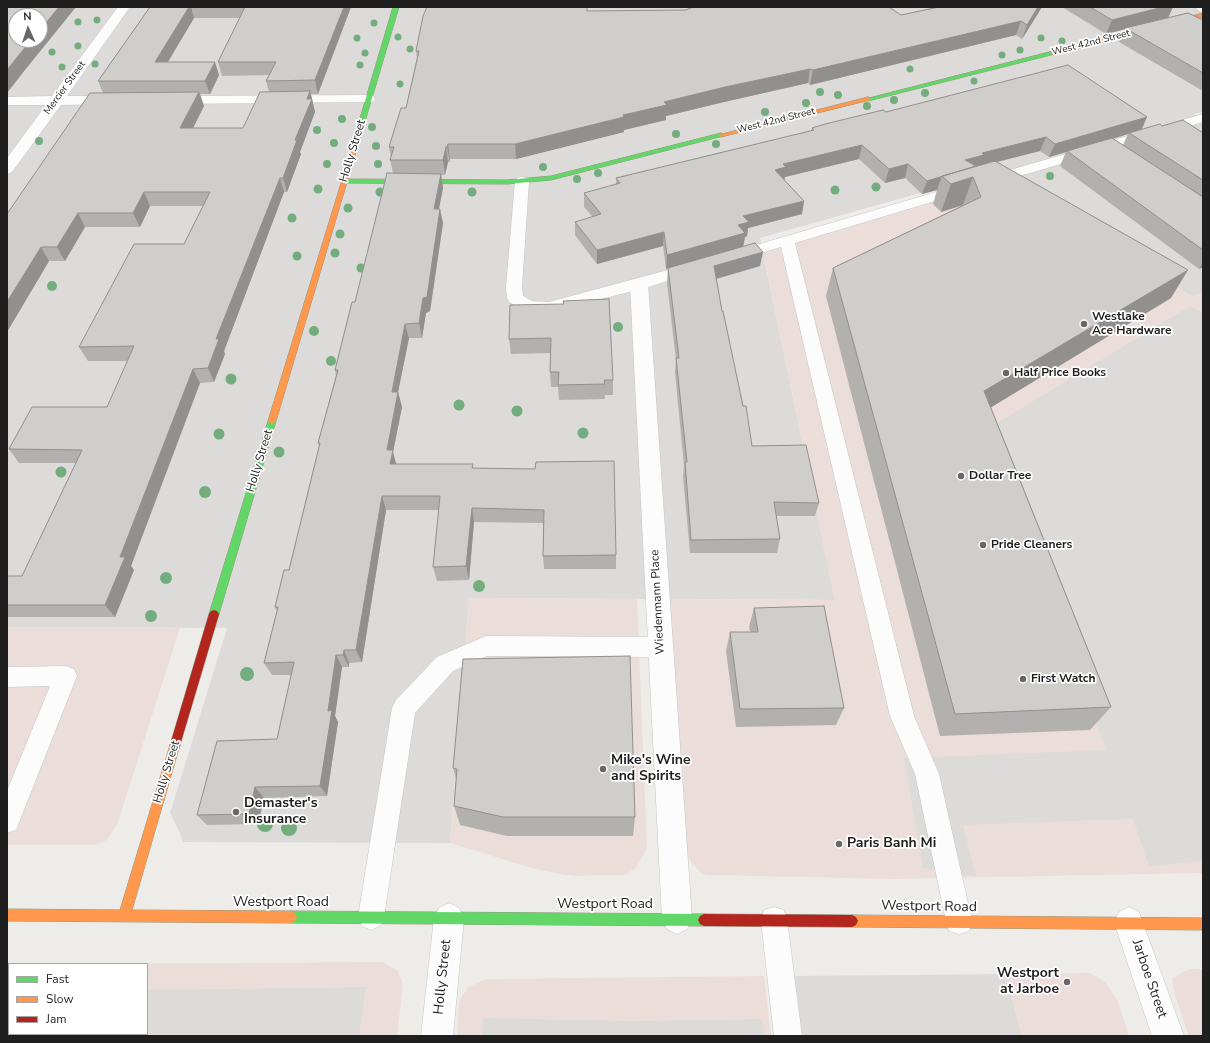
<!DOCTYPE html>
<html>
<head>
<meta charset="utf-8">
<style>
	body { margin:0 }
	#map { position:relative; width:1210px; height:1043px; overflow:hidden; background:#eeece8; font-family:"Nunito Sans",sans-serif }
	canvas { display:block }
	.frame { position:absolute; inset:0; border:8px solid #1f1f1f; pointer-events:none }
	.legend { position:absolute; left:8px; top:963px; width:140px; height:72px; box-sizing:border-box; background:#fff; border:1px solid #a5a5a5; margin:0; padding:5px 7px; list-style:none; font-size:12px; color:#1f1f1f }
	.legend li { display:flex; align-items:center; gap:8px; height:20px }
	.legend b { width:20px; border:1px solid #a5a5a5 }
	.north { position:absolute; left:8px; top:8px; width:40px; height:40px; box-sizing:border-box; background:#fff; border:1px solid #a5a5a5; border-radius:50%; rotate:357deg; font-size:11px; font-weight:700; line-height:16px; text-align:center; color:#1f1f1f }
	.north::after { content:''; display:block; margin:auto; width:14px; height:18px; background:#676765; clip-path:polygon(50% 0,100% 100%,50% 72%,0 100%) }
</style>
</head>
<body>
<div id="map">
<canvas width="1210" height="1043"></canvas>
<div class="frame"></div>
<ul class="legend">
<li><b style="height:5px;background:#63d668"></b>Fast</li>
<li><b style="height:5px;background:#ff974d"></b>Slow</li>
<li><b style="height:5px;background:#b3261e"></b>Jam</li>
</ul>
<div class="north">N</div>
</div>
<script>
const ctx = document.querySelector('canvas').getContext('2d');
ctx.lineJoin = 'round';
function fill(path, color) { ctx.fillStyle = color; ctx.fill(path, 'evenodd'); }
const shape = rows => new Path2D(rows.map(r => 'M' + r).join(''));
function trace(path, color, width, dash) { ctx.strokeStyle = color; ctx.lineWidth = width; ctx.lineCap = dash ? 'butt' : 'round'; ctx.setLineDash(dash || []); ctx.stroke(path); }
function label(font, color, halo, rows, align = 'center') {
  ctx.font = font + ' "Nunito Sans",sans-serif'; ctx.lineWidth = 3.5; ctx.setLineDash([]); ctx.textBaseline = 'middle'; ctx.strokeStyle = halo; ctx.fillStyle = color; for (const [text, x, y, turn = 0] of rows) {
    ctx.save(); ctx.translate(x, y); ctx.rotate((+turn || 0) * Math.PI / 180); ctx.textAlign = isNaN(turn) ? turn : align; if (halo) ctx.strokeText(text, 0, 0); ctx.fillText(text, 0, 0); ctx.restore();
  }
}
fill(shape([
	[7,7,1203,7,1203,112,1194,114,1203,119,1203,293,1193,297,995,172,760,238,835,600,469,598,450,843,183,842,180,833,170,813,227,628,7,627],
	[16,16,40,16,40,40,16,40],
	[1006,974,1022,1036,799,1036,792,976]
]), '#dddbd9');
fill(shape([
	[1009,180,1193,297,1203,293,1203,873,893,879,710,875,702,874,691,862,683,845,668,599,835,600,763,251],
	[469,598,637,599,647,848,636,868,625,875,575,876,559,874,528,867,450,843],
	[7,627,180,628,117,825,107,840,94,845,7,845],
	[383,962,397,970,403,983,397,1036,7,1036,7,964,9,964,9,1034,147,1034,147,964,58,964],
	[1190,969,1203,969,1203,1036,1189,1036,1175,996,1172,978],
	[1090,973,1106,983,1118,1002,1129,1036,1022,1036,1006,974],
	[764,976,771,1036,457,1036,459,1001,468,987,487,979]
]), '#ebdeda');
fill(shape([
	[1038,7,1078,7,1099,19,1070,26],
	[1190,306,1203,313,1203,861,1149,866,1133,819,963,825,976,876,923,868,904,758,1106,750,992,426],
	[366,987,359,1036,7,1036,7,993,9,993,9,1034,147,1034,147,990],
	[483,1018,633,1021,762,1019,764,1036,482,1036]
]), '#dcdbd9');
const lane = shape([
	[1203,114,1203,122,996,183,991,184,986,183,984,180,986,177,1203,114],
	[522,177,527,178,529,181,522,287,523,296,532,301,549,302,694,263,700,265,702,268,700,271,645,288,549,312,522,310,509,302,507,298,506,287,515,181,517,178,522,177],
	[960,185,965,186,967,189,965,192,795,243,914,716,939,774,972,921,969,931,959,934,949,931,946,921,915,774,890,716,781,247,734,261,729,259,726,256,729,253,960,185],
	[486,636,661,637,669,640,672,647,669,654,661,657,487,656,453,671,415,713,384,917,380,926,371,930,362,926,358,917,392,708,396,700,437,657,486,636],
	[66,666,74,669,77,676,16,830,7,833,7,791,50,686,7,687,7,667,66,666],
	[774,907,784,910,787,920,802,1036,774,1036,761,920,764,910,774,907]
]);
const street = shape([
	[118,7,130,7,67,96,115,96,120,97,122,100,120,103,115,104,61,105,12,172,7,174,7,158,46,105,7,105,7,97,52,96,118,7],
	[1196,7,1203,7,1203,12,1199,11,1196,7],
	[368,95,373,96,375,99,373,102,172,104,167,103,165,100,167,97,172,96,368,95],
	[639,279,645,280,648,284,692,919,687,929,677,934,667,929,662,919,630,284,633,280,639,279],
	[449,903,459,908,464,918,453,1036,421,1036,434,918,439,908,449,903],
	[1129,907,1139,912,1184,1036,1152,1036,1114,922,1119,912,1129,907]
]);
const fast = shape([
	[393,7,399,7,358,145,353,146,352,145,393,7],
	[1053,51,1055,52,1055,54,868,101,865,99,1053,51],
	[721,133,724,135,723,136,551,180,507,184,344,183,341,181,344,179,507,180,551,176,721,133],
	[272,418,276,421,219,614,217,617,214,618,211,617,209,614,268,421,272,418],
	[291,911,704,914,708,916,710,920,708,924,704,926,291,923,287,921,285,917,287,913,291,911]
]);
const slow = shape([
	[1203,13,1203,17,1053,55,1050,53,1203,13],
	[868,97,871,99,870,100,721,137,718,135,868,97],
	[353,144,358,145,276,421,272,424,268,421,353,144],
	[175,740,179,741,180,745,132,910,291,911,295,913,297,917,295,921,291,923,7,921,7,909,120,910,170,745,171,741,175,740],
	[852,915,1203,918,1203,930,852,927,848,925,846,921,848,917,852,915]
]);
const jam = shape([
	[214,610,217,611,219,614,180,745,179,749,175,750,171,749,170,745,209,614,211,611,214,610],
	[704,914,852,915,856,917,858,921,856,925,852,927,704,926,700,924,698,920,700,916,704,914]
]);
trace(lane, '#c6c6c4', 1);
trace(street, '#c6c6c4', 1);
trace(fast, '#939780', 1);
trace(slow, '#939780', 1);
trace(jam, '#939780', 1);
fill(lane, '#fcfcfc');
fill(street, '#fcfcfc');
fill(fast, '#63d668');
fill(slow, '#ff974d');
fill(jam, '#b3261e');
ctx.fillStyle = '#74ad7d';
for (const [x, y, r] of [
	[97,20,3.5],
	[78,22,3.5],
	[374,23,3.5],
	[398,37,3.5],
	[357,38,3.5],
	[1041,38,3.5],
	[1062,41,3.5],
	[78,46,3.5],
	[410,49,3.5],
	[1020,50,3.5],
	[52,52,3.5],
	[365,53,3.5],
	[1002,55,3.5],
	[95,64,3.5],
	[360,65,3.5],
	[62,67,3.5],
	[910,69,3.5],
	[974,81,3.5],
	[400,84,3.5],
	[820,92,4],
	[925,93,4],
	[838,95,4],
	[894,100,4],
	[806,103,4],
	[867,106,4],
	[765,112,4],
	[342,119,4],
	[372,127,4],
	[317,130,4],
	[676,134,4],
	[39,141,4],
	[334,143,4],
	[716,144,4],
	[376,146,4],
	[327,164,4],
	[378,164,4],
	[543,167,4],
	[598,173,4],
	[1050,176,4],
	[577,179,4],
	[876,187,4.5],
	[318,189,4.5],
	[835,190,4.5],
	[380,192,4.5],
	[472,192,4.5],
	[348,208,4.5],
	[292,218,4.5],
	[340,234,4.5],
	[335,253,4.5],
	[297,256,4.5],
	[361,268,4.5],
	[52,286,5],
	[618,327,5],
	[314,331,5],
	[331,361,5],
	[231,379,5.5],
	[459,405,5.5],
	[517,411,5.5],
	[583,433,5.5],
	[219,434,5.5],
	[279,452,5.5],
	[61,472,5.5],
	[205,492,6],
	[166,578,6],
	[479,586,6],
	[151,616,6],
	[247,674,7],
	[265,824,8],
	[289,828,8]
]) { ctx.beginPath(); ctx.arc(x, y, r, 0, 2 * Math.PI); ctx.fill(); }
fill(shape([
	[150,7,351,7,318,94,311,94,315,112,300,152,301,154,287,192,284,192,224,351,225,354,214,382,200,383,131,566,134,570,115,617,7,617,7,576,22,576,76,463,19,463,9,449,107,407,128,361,88,361,79,347,184,244,203,206,150,206,140,227,85,227,65,261,49,261,7,332,7,214,103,93,98,81],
	[194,18,240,18,218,62,222,76,269,75,266,81,269,92,243,128,193,128,204,106,200,94,210,94,219,75,168,62],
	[939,7,1042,7,1022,39,1016,35,810,85,808,83,724,102,666,116,666,120,624,130,624,132,516,159,450,159,450,162,448,162,445,175,441,175,443,188,439,209,443,223,430,311,426,313,422,338,409,338,398,392,402,407,393,452,396,464,473,464,473,468,535,469,616,555,616,569,544,569,543,556,543,523,474,522,469,580,437,581,433,567,439,510,386,510,362,662,349,663,349,667,342,667,335,716,338,722,327,796,264,798,258,824,207,825,197,815,277,739,291,675,272,675,264,663,277,611,275,607,289,570,319,446,318,443,336,376,335,370,393,173,390,160,391,157,389,147,406,108,417,58,416,51,587,11,901,15],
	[1062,7,1173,7,1168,18,1203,20,1203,91,1119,42,1125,29,1106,34],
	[886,112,1147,117,1141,130,1162,126,1203,133,1203,267,1199,269,1060,166,1066,152,1049,157,1040,151,997,162,1171,298,991,407,1111,707,1090,730,940,736,826,296,833,268,963,205,941,212,933,204,937,190,922,194,905,178,885,183,859,159,785,177,784,180,804,201,802,214,748,228,747,236,745,237,743,246,760,266,716,279,722,311,752,446,819,503,815,516,776,516,780,539,777,553,690,553,683,476,684,466,675,372,676,360,667,283,668,268,666,269,663,246,597,264,575,235,575,222,593,217,584,207,584,193,616,185,616,178,811,131,812,128],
	[1128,134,1123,145,1113,139],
	[510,305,613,380,613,395,605,395,605,399,559,400,558,387,551,387,550,372,551,353,511,354,509,339],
	[754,608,844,708,836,725,736,727,726,651,730,632,750,632,749,627],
	[463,659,635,817,633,836,507,836,460,825,454,806,456,779,453,768]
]), '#b3b1af');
fill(shape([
	[59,7,76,7,25,70,7,93,7,70,31,40,40,40,40,30],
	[189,7,191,7,194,18,160,75,155,62],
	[344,7,351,7,318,94,315,80],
	[1038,7,1042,7,1022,39,1027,25],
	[1163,7,1173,7,1168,18,1106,34,1112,20],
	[1021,21,1016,35,810,85,813,70],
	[215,62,219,75,210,94,205,81],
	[810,69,808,83,724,102,666,116,666,120,624,130,624,132,516,159,515,144,623,115,664,102,725,87],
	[310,91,315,112,300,152,301,154,287,192,283,178,295,140,307,99],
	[199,92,204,106,186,142,180,128],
	[1147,117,1141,131,1129,133,1128,134,1068,152,1067,151,1066,152,1049,157,1055,144],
	[1046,137,1040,151,980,166,973,177,963,205,941,212,951,184,965,160,982,153],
	[448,144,450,159,450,162,447,147],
	[862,145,859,159,785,177,784,181,775,170,783,164],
	[446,147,448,162,445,175,443,160],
	[908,164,905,178,885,183,889,169],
	[441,174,443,188,436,223,434,209],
	[942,176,937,190,922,194,927,181],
	[280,178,284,192,224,351,225,354,214,382,208,368,216,339],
	[144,192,150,206,140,227,133,213],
	[804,201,802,214,748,228,747,236,745,237,743,247,666,269,667,255,738,225,743,216],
	[440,209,443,223,430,311,426,313,422,338,419,323,423,298],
	[78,213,85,227,65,261,57,247],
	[664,232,663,246,597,264,597,250],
	[41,247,49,261,7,332,7,302],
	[763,252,760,266,712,280,714,266],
	[1203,263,1203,267,1199,269],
	[1188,270,1171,298,972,419,984,391],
	[405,324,409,338,395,407,392,392],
	[193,369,200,383,131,566,134,570,115,617,105,605,120,557],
	[398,392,402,407,393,452,396,464,394,478,390,464,387,450],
	[382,496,386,510,362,662,356,650],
	[472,508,474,522,469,580,466,566],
	[344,650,349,663,349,667,343,655],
	[336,655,342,667,335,716,338,722,327,796,320,786,328,711],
	[255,787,264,798,258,824,249,814]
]), '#92908e');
const building = shape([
	[7,7,59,7,40,30,40,16,16,16,16,40,31,40,7,70,7,7],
	[150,7,189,7,155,62,215,62,205,81,98,81,150,7],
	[245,7,344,7,315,80,266,81,276,62,218,62,245,7],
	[427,7,587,7,587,11,686,10,693,7,889,7,901,15,939,7,1038,7,1027,25,1021,21,813,70,810,69,725,87,664,102,667,105,623,115,624,117,515,144,448,144,447,147,446,147,443,160,390,160,394,147,389,147,401,108,406,108,419,51,416,51,423,16,427,7],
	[1090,7,1163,7,1112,20,1090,7],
	[1188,13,1203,20,1203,73,1125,28,1188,13],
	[1068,65,1147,117,1055,144,1046,137,982,153,984,155,965,160,976,166,927,181,908,164,889,169,862,145,783,164,786,167,775,170,804,201,743,216,749,222,738,225,745,233,667,255,664,232,597,250,575,222,601,214,584,193,620,183,616,178,814,130,812,128,825,124,883,110,886,112,1068,65],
	[310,91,307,99,312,99,295,140,297,140,283,178,280,178,216,339,219,339,208,368,193,369,120,557,125,557,105,605,7,605,7,576,22,576,82,450,9,449,32,407,107,407,134,346,79,347,134,244,184,244,210,192,144,192,133,213,78,213,57,247,41,247,7,302,7,214,90,93,199,92,180,128,243,128,260,92,310,91],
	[1183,120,1203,133,1203,180,1129,133,1160,124,1162,126,1183,120],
	[1112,138,1203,197,1203,250,1067,151,1112,138],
	[995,161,1188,270,984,391,1111,707,955,714,833,268,981,197,973,177,951,184,942,176,995,161],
	[387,173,441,174,434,209,440,209,427,297,423,298,419,323,405,324,392,392,398,392,387,450,393,450,390,464,473,464,472,468,535,469,536,462,614,461,616,555,543,556,544,510,472,508,466,566,433,567,440,496,382,496,356,650,344,650,343,655,336,655,328,711,332,710,320,786,255,787,249,814,197,815,217,741,277,739,294,662,264,663,278,607,275,607,284,570,289,570,320,443,318,443,338,370,335,370,352,302,355,302,387,173],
	[755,243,763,252,714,266,722,311,723,311,743,406,746,406,752,446,806,445,819,503,774,502,780,539,691,540,685,462,687,462,676,358,679,358,668,268,755,243],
	[609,299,613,380,604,380,605,384,558,385,559,372,550,372,551,338,509,339,510,305,564,304,563,301,609,299],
	[824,606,844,708,740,709,730,632,758,632,754,608,824,606],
	[630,656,635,817,503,817,454,806,457,769,453,768,463,659,630,656]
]);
fill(building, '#d0cecb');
trace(building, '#92908e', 1);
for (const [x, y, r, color] of [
	[1084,324,4,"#676765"],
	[1006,373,4,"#676765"],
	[961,476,4,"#676765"],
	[983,545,4,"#676765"],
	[1023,679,4,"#676765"],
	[603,769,4,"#676765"],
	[236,812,4,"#676765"],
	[839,844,4,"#676765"],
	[1067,982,4,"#676765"]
]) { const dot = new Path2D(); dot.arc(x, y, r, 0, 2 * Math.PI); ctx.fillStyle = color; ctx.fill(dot); trace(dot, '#fff', 1.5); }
label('10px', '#1f1f1f', '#fff', [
	["West 42nd Street",1091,43,-14],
	["Mercier Street",65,88,-54],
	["West 42nd Street",776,121,-14]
]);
label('12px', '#1f1f1f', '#fff', [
	["Holly Street",353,151,-73],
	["Holly Street",260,461,-73],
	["Wiedenmann Place",658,602,-93],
	["Holly Street",167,772,-73]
]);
label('bold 12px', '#1f1f1f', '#fff', [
	["Westlake",1092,317],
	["Ace Hardware",1092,331],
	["Half Price Books",1014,373],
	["Dollar Tree",969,476],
	["Pride Cleaners",991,545],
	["First Watch",1031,679]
], 'left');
label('bold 14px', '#1f1f1f', '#fff', [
	["Mike's Wine",611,761],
	["and Spirits",611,777],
	["Demaster's",244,804],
	["Insurance",244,820],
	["Paris Banh Mi",847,844],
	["Westport",1059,974,"right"],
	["at Jarboe",1059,990,"right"]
], 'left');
label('14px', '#1f1f1f', '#fff', [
	["Westport Road",281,903],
	["Westport Road",605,905],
	["Westport Road",929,907,1],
	["Holly Street",443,977,-84],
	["Jarboe Street",1149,979,71]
]);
</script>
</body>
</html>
